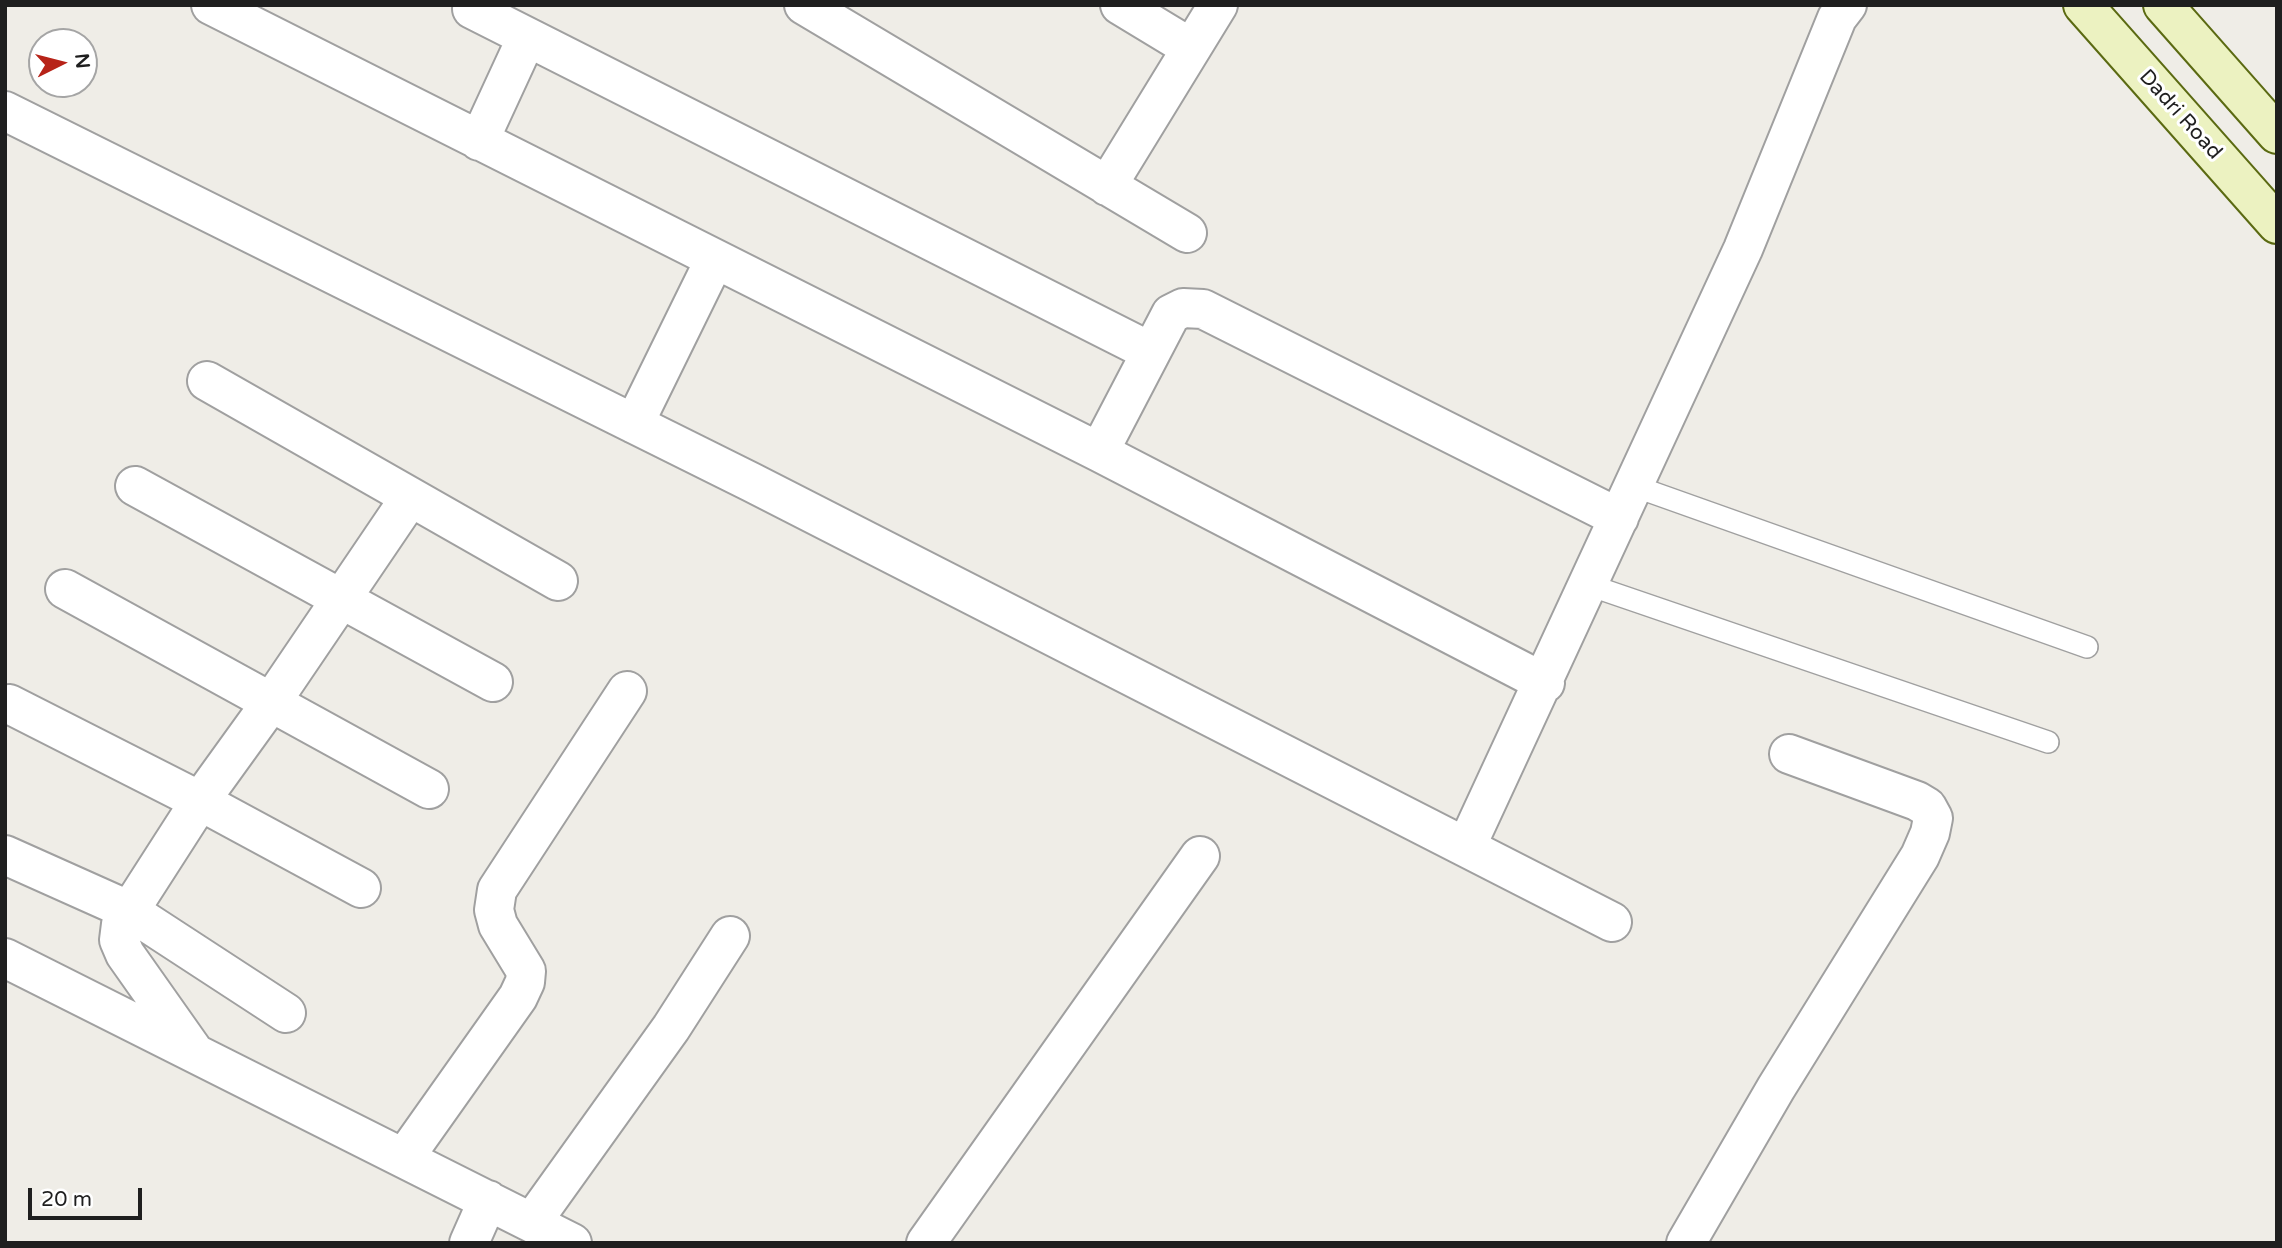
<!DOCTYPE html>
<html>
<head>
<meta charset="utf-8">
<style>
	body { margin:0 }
	#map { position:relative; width:2282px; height:1248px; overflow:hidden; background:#efede7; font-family:"Varela Round",sans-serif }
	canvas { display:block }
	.frame { position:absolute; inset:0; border:7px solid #1f1f1f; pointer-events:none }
	.north { position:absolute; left:28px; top:28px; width:70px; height:70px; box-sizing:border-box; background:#fff; border:2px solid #a5a5a5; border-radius:50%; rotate:84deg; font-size:19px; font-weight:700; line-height:28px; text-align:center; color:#1f1f1f }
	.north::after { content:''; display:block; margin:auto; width:24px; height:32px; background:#b72318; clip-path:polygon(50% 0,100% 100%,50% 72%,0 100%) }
	.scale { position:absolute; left:28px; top:1188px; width:114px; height:32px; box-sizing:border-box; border:4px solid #1f1f1f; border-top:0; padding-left:9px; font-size:21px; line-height:24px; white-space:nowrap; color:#1f1f1f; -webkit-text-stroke:5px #fff; paint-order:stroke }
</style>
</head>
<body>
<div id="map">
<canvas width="2282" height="1248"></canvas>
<div class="frame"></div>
<div class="north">N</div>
<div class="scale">20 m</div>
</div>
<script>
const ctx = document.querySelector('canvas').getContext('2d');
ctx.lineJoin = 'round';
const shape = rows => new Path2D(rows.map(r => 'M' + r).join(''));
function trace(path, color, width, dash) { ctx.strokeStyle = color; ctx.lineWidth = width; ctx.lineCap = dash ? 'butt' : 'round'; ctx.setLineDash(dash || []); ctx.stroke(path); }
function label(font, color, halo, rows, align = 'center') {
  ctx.font = font + ' "Varela Round",sans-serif'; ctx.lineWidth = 6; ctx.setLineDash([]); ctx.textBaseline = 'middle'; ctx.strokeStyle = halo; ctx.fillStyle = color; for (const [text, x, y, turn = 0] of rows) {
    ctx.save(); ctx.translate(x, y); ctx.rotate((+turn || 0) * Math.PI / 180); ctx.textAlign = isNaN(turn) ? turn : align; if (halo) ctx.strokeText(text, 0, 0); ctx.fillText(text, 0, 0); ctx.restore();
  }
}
const lane = shape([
	[1634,486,2087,647],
	[1589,585,2048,742]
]);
const street = shape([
	[211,5,1099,452,1545,683],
	[804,5,1187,233],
	[1120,5,1191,48],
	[472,9,1151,352],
	[5,111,751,482,1612,922],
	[479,141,527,37],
	[1107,186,1218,5],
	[207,381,558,581],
	[634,424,715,259],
	[1099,452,1171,314,1183,308,1203,309,1619,518],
	[135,486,493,682],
	[65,589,429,789],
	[9,704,200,801,361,888],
	[1466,847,1743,249,1837,18,1847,5],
	[5,855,128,910,286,1013],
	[5,958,572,1243],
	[192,1049,125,954,119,940,121,924,200,801,270,704,409,499],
	[404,1158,518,997,525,982,526,971,498,925,494,910,497,890,627,691],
	[532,1222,671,1028,730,936],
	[469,1243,488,1200],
	[926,1243,1200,856],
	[1686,1243,1776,1088,1920,856,1930,833,1933,818,1927,807,1917,801,1789,754]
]);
const secondary = shape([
	[2083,5,2277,224],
	[2163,5,2277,134]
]);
trace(lane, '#a0a0a0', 24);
trace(street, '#a0a0a0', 42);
trace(secondary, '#5b6a12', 42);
trace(lane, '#fff', 21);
trace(street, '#fff', 38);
trace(secondary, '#ecf2c1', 38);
label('21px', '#1f1f1f', '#fff', [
	["Dadri Road",2180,115,48]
]);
</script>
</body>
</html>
